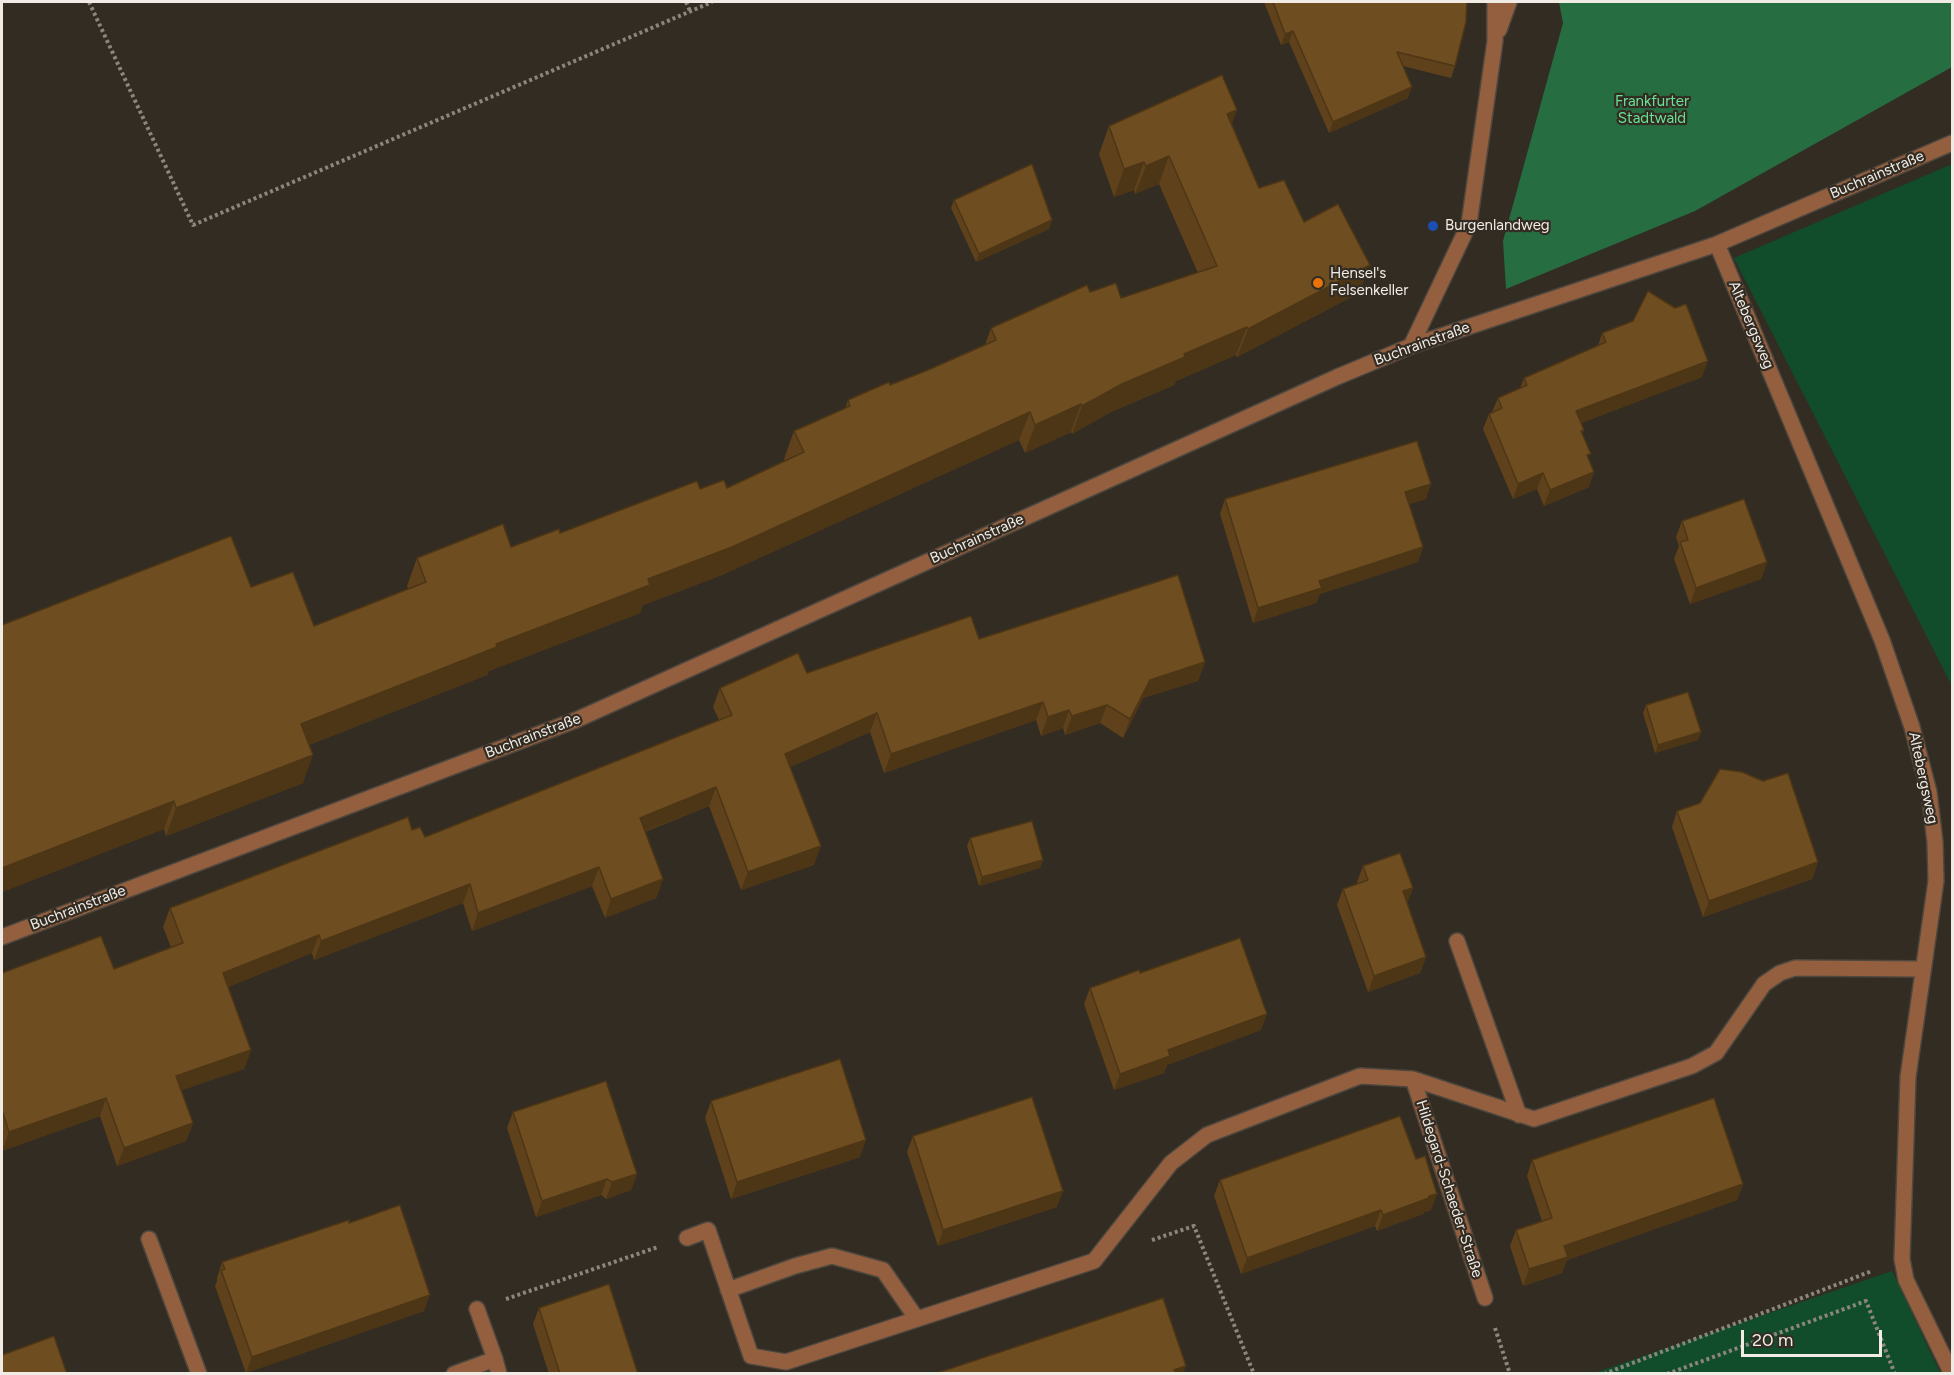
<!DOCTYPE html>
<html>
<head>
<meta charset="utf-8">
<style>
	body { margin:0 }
	#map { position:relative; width:1954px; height:1375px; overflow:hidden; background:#332c23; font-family:Figtree,sans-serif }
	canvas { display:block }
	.frame { position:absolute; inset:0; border:3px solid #f0ebe5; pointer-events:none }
	.scale { position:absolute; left:1741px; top:1330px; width:141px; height:27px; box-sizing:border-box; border:3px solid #f0ebe5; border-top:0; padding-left:8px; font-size:18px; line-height:21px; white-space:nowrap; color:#f0ebe5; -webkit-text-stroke:4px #332c23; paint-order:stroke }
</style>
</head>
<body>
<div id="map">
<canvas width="1954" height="1375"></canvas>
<div class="frame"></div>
<div class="scale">20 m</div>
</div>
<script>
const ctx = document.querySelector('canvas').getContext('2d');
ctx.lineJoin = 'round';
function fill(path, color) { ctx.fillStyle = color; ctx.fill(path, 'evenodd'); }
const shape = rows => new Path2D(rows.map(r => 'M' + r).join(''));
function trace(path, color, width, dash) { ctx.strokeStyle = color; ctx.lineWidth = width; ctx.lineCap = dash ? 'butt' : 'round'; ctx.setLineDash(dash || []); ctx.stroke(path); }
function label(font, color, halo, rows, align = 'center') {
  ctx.font = font + ' Figtree,sans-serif'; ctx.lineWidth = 4.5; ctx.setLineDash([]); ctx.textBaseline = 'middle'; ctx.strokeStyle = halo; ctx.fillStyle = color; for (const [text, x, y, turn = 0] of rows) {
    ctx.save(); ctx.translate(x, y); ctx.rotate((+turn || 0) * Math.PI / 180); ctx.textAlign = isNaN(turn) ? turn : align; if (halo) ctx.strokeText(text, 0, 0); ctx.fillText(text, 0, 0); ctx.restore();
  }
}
fill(shape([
	[1952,164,1952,686,1734,258],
	[1892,1271,1940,1373,1594,1373]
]), '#114d2a');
fill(shape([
	[1559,2,1952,2,1952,67,1695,211,1506,289,1503,241,1563,23]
]), '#266e42');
const minor = shape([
	[1499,30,1509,2],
	[1717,244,1882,640,1912,727,1929,792,1935,842,1936,881,1908,1077,1902,1259,1906,1280,1952,1374],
	[1411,346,1469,224,1495,41,1495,2],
	[2,937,576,720,1337,377,1411,346,1717,244,1952,143],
	[1457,941,1519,1115],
	[1413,1079,1485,1298],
	[687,1238,708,1230,751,1356,786,1362,1094,1261,1171,1163,1207,1135,1360,1076,1413,1079,1534,1119,1692,1066,1716,1053,1764,984,1780,973,1795,968,1922,969],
	[149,1239,199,1374],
	[728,1290,795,1266,832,1256,883,1270,917,1319],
	[495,1359,499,1374],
	[454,1374,495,1359,477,1309]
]);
trace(minor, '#4d473e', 18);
trace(shape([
	[89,2,193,225,712,2],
	[686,2,690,11],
	[1152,1240,1194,1226,1254,1374],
	[506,1299,658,1247],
	[1495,1328,1510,1374],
	[1604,1374,1872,1271],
	[1667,1374,1866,1301,1895,1374]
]), '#8c867e', 4, [3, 3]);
trace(minor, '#945f3f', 15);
fill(shape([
	[1264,2,1467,2,1455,66,1451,78,1403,66,1408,98,1329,133,1289,42,1281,45],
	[1232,124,1259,188,1304,222,1370,265,1359,293,1237,357,1236,355,1176,381,1174,385,1111,412,1072,434,1071,432,1025,453,1019,440,722,575,643,605,640,613,489,671,487,675,309,745,303,783,166,836,164,829,2,892,2,625,251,587,314,626,409,589,407,586,417,558,511,547,560,533,700,489,727,488,785,461,784,459,794,431,845,409,848,400,928,370,985,345,991,328,1090,292,1121,298,1198,273,1159,184,1135,194,1134,190,1114,197,1099,154,1109,126],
	[954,200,1052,220,1049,229,976,262,951,208],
	[1602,333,1702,377,1581,423,1584,430,1582,434,1589,459,1589,487,1544,506,1537,489,1513,499,1483,429,1489,414,1492,412,1498,398,1520,388,1524,378,1598,346],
	[1225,499,1426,499,1409,504,1423,547,1418,562,1320,594,1316,603,1253,623,1220,514],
	[1682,521,1767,562,1761,579,1690,604,1674,559,1679,546,1676,537],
	[979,639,1205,662,1198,681,1143,698,1123,738,1100,723,1065,735,1063,728,1041,736,1036,720,884,773,870,732,790,767,814,865,741,890,709,806,645,832,663,879,656,898,605,918,592,886,472,931,463,903,314,960,312,953,228,987,251,1050,244,1069,181,1090,193,1123,186,1141,117,1166,100,1116,2,1151,2,973,114,969,171,947,163,927,170,908,412,830,425,837,719,720,713,707,720,688,807,673],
	[1646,705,1701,732,1698,740,1655,753,1643,713],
	[1677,811,1818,862,1812,879,1703,917,1672,827],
	[970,838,1043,860,1040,868,979,886,967,846],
	[1363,866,1413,888,1407,902,1426,957,1420,973,1368,992,1337,905,1343,889,1358,884,1357,882],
	[1140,973,1261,1030,1167,1065,1164,1073,1114,1090,1084,1004,1090,988],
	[711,1101,860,1157,731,1199,705,1118],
	[513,1112,637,1174,631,1190,606,1199,601,1195,536,1217,507,1128],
	[913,1136,1057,1207,938,1246,907,1152],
	[1532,1160,1743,1184,1737,1200,1567,1260,1562,1273,1523,1286,1510,1246,1516,1230,1542,1221,1527,1176],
	[1220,1180,1431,1210,1424,1212,1423,1214,1377,1231,1375,1226,1241,1274,1214,1196],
	[222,1262,424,1311,246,1373,215,1286,217,1281,217,1278],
	[539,1308,638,1374,549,1374,533,1324]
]), '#5f421c');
fill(shape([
	[1293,31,1289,42,1281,45,1285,34],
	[1412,87,1408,98,1329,133,1333,122],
	[1237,110,1227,138,1227,114],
	[1169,156,1159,184,1135,194,1146,166],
	[1144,162,1134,190,1114,197,1124,169],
	[1052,220,1049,229,976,262,979,254],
	[1370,265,1359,293,1237,357,1248,329],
	[1247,327,1236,355,1176,381,1174,385,1111,412,1072,434,1082,406,1122,384,1184,354],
	[1708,361,1702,377,1571,427,1576,411],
	[1081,404,1071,432,1025,453,1035,425],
	[1030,412,1019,440,722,575,643,605,640,613,489,671,487,675,291,752,301,724,496,644,648,579],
	[1594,472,1589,487,1544,506,1550,490],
	[1543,473,1537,489,1513,499,1518,484],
	[1431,484,1426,499,1400,507,1405,492],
	[1423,547,1418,562,1320,594,1316,603,1253,623,1258,608,1319,581],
	[1767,562,1761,579,1690,604,1696,588],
	[1205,662,1198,681,1143,698,1123,738,1130,719,1150,680],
	[1043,702,1036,720,884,773,891,754],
	[1107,705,1100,723,1065,735,1072,716],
	[1069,710,1063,728,1041,736,1048,717],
	[877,713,870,732,778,772,785,754],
	[1701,732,1698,740,1655,753,1658,745],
	[313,755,303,783,166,836,176,808],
	[716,787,709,806,633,836,640,818],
	[174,801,164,829,2,892,2,868],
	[821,846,814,865,741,890,748,872],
	[1043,860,1040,868,979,886,982,877],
	[1818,862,1812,879,1703,917,1709,901],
	[599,867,592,886,472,931,478,913],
	[663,879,656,898,605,918,611,899],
	[470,884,463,903,314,960,321,941],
	[1413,888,1407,904,1403,891],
	[319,935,312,953,216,992,223,973],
	[1426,957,1420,973,1368,992,1374,976],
	[1267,1014,1261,1030,1167,1065,1164,1073,1114,1090,1120,1074,1168,1050],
	[251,1050,244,1069,169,1095,176,1076],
	[106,1098,100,1116,2,1151,9,1132],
	[193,1123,186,1141,117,1166,124,1148],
	[866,1140,860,1157,731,1199,737,1182],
	[637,1174,631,1190,606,1199,612,1182],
	[607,1179,601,1195,536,1217,542,1201],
	[1743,1184,1737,1200,1567,1260,1562,1273,1523,1286,1529,1269,1564,1246],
	[1063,1191,1057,1207,938,1246,943,1230],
	[1437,1194,1431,1210,1424,1212,1423,1214,1377,1231,1383,1215],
	[1381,1210,1375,1226,1241,1274,1247,1258],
	[430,1295,424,1311,246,1373,252,1357],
	[1186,1366,1183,1374,1173,1374,1174,1370]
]), '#4d3616');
const building = shape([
	[1273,2,1467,2,1466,22,1455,66,1397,52,1412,87,1333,122,1293,31,1285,34,1273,2],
	[1222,75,1237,110,1227,114,1259,188,1284,180,1304,222,1338,204,1370,265,1248,329,1247,327,1184,354,1185,357,1122,384,1082,406,1081,404,1035,425,1030,412,732,547,648,579,650,585,496,644,497,647,301,724,313,755,176,808,174,801,2,868,2,625,231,536,251,587,293,572,314,626,426,582,417,558,503,524,511,547,559,529,560,533,697,481,700,489,724,480,727,488,804,452,794,431,850,406,848,400,889,382,890,385,928,370,996,340,991,328,1087,285,1090,292,1116,283,1121,298,1217,266,1169,156,1146,166,1144,162,1124,169,1109,126,1222,75],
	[1032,164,1052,220,979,254,954,200,1032,164],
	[1648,291,1675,308,1686,304,1708,361,1576,411,1584,430,1581,431,1591,454,1587,455,1594,472,1550,490,1543,473,1518,484,1489,414,1502,408,1498,398,1527,385,1524,378,1606,342,1602,333,1633,321,1648,291],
	[1417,441,1431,484,1405,492,1423,547,1319,581,1322,588,1258,608,1225,499,1417,441],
	[1744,499,1767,562,1696,588,1680,542,1688,540,1682,521,1744,499],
	[1178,575,1205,662,1150,680,1130,719,1107,705,1072,716,1069,710,1048,717,1043,702,891,754,877,713,785,754,821,846,748,872,716,787,640,818,663,879,611,899,599,867,478,913,470,884,321,941,319,935,223,973,251,1050,176,1076,193,1123,124,1148,106,1098,9,1132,2,1110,2,973,101,936,114,969,183,943,170,908,408,817,412,830,420,827,425,837,732,715,720,688,798,653,807,673,971,616,979,639,1178,575],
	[1688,692,1701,732,1658,745,1646,705,1688,692],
	[1720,769,1742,772,1763,781,1788,773,1818,862,1709,901,1677,811,1700,803,1720,769],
	[1032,821,1043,860,982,877,970,838,1032,821],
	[1400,853,1413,888,1403,891,1426,957,1374,976,1343,889,1368,880,1363,866,1400,853],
	[1240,938,1267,1014,1168,1050,1170,1056,1120,1074,1090,988,1139,970,1140,973,1240,938],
	[840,1059,866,1140,737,1182,711,1101,840,1059],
	[606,1081,637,1174,612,1182,607,1179,542,1201,513,1112,606,1081],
	[1032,1097,1063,1191,943,1230,913,1136,1032,1097],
	[1714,1098,1743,1184,1564,1246,1568,1257,1529,1269,1516,1230,1552,1218,1532,1160,1714,1098],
	[1400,1116,1416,1159,1425,1156,1437,1194,1429,1196,1429,1198,1383,1215,1381,1210,1247,1258,1220,1180,1400,1116],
	[400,1205,430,1295,252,1357,221,1270,225,1269,222,1262,349,1220,349,1223,400,1205],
	[609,1284,638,1374,560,1374,539,1308,609,1284],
	[1163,1298,1186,1366,1174,1370,1176,1374,934,1374,1163,1298],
	[54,1336,67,1374,2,1374,2,1355,54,1336]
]);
fill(building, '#6e4d20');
trace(building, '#4d3616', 1.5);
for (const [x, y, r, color] of [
	[1433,226,6,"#1a4fb4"],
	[1318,283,6,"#e8710a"]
]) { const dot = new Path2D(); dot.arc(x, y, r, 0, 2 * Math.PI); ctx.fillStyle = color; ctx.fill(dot); trace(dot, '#332c23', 2); }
label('15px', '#68e295', '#332c23', [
	["Frankfurter",1652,102],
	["Stadtwald",1652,119]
]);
label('15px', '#f0ebe5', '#332c23', [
	["Buchrainstraße",1877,175,-23],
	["Altebergsweg",1751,325,67],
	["Buchrainstraße",1422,344,-20],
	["Buchrainstraße",977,539,-24],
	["Buchrainstraße",533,736,-21],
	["Altebergsweg",1923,778,78],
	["Buchrainstraße",78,908,-21],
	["Hildegard-Schaeder-Straße",1449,1189,72]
]);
label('15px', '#f0ebe5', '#332c23', [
	["Burgenlandweg",1445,226],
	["Hensel's",1330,274],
	["Felsenkeller",1330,291]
], 'left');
</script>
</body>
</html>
